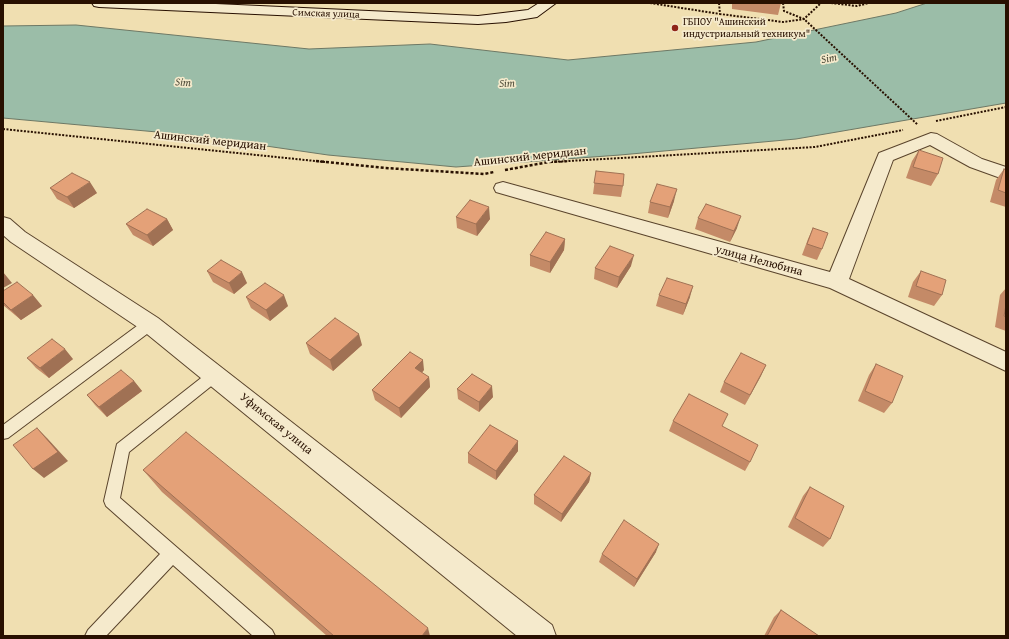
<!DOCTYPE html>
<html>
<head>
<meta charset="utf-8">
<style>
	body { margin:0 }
	#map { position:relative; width:1009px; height:639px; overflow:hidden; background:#f0dfb1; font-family:"Gentium Book Plus",serif }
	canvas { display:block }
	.frame { position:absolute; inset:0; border:4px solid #281000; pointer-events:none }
</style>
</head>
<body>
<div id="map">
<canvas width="1009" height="639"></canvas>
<div class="frame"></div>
</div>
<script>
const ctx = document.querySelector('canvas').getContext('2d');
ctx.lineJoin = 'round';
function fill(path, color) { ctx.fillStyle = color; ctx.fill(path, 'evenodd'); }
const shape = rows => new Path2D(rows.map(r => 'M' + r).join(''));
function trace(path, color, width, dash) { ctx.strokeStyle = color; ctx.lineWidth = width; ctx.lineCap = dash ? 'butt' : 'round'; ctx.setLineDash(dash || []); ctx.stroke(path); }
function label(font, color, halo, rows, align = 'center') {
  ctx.font = font + ' "Gentium Book Plus",serif'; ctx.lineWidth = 3.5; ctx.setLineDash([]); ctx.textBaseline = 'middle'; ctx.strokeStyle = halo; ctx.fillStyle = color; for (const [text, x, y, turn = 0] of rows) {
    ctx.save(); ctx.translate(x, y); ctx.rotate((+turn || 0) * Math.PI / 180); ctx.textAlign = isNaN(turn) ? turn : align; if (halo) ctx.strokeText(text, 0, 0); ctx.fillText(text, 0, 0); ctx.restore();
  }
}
const water = shape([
	[927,3,1006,3,1006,103,796,139,620,155,456,167,328,155,190,135,3,118,3,26,76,25,309,49,430,44,568,60,756,42,896,13,927,3]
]);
fill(water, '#9bbda8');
trace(water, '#6d7865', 1);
const service = shape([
	[150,319,155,320,157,324,155,328,8,438,3,439,3,425,145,320,150,319],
	[215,369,220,371,222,375,220,379,129,452,120,498,272,630,275,636,253,636,173,565,106,636,85,636,88,630,160,554,106,506,104,501,117,444,210,371,215,369]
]);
const minor = shape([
	[931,133,937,134,982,159,1006,167,1006,180,970,167,930,145,893,160,849,279,1006,352,1006,371,830,288,496,192,494,188,496,184,503,182,830,272,879,153,931,133],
	[3,217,10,219,25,232,158,318,552,625,556,636,517,636,142,330,11,242,3,235,3,217]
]);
const secondary = shape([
	[92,3,194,3,478,16,528,10,539,3,556,3,537,17,506,22,478,24,99,7,94,6,92,3]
]);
trace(service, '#5a442c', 2);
trace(minor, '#5a442c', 2);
trace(secondary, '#281000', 2);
trace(shape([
	[650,3,720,14],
	[719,3,720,14,783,22,804,19,821,3],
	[783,3,784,11,804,19,918,125],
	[831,3,857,6,869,3],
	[936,121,1006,107],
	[3,129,325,162],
	[551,162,815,147,903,130]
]), '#281000', 2, [2, 1.5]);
trace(shape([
	[316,161,385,168,484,174,494,172],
	[505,170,549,162,568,161]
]), '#281000', 2.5, [3, 2]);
fill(service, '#f5eacc');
fill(minor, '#f5eacc');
fill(secondary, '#f5eacc');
fill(shape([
	[732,3,781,3,778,15,732,9],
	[919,150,938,174,931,186,906,178,912,161],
	[1004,169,1006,170,1006,207,990,202,996,180],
	[596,171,623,186,621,197,593,194],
	[50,188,97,193,74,208,57,199],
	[674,201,668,218,648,213,650,202],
	[456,217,490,219,477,236,457,228],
	[698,218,737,228,730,242,695,229],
	[167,219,173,230,153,246,133,235,126,224],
	[813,228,822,249,817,260,802,255,808,239],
	[565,239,564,250,550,273,530,266,530,255],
	[631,266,617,288,594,279,595,268],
	[207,271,247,283,234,294,213,282],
	[921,271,942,295,934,306,908,297,913,282],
	[1006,288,1006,331,995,327,1000,295],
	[3,291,42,306,21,320,3,305],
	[659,295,690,297,683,315,656,306],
	[246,297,288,306,270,321,251,308],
	[306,343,362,345,333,371,310,354],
	[27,358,73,359,49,378,36,368],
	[876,364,892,403,884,413,858,401,869,375],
	[766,365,745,405,720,392,724,382],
	[424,370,422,373,429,377,430,387,401,418,375,400,372,390],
	[134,381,142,391,107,417,95,405,87,395],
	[457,389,493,397,479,412,458,399],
	[673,421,722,426,750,462,745,471,669,431],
	[518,451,496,480,468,463,468,453],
	[143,470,430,636,327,636,162,492],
	[591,473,589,482,561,522,534,504,534,495],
	[810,487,830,539,823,547,788,527,803,496],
	[656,552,634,587,599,562,602,554],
	[781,610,819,636,764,636,774,617]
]), '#c48a67');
fill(shape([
	[90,182,97,193,74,208,67,197],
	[677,189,674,201,668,218,670,207],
	[489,207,490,219,477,236,476,224],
	[741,216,737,228,730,242,734,231],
	[167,219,173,230,153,246,147,235],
	[565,239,564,250,550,273,550,262],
	[634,255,631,266,617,288,619,277],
	[3,272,12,283,3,288],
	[242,272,247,283,234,294,229,283],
	[693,286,690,297,683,315,686,304],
	[33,295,42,306,21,320,11,310],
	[284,295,288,306,270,321,266,310],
	[359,334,362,345,333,371,330,360],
	[65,349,73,359,49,378,40,368],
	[423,360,424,370,416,378,415,368],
	[766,365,761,376,745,405,750,395],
	[429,377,430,387,401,418,399,408],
	[134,381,142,391,107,417,99,407],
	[492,386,493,397,479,412,479,402],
	[37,428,47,438,68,461,44,478,33,469],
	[518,441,518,451,496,480,496,471],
	[591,473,589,482,561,522,562,514],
	[659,544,656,552,634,587,637,579],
	[428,628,430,636,422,636]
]), '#a07154');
const building = shape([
	[919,150,943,158,938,174,913,167,919,150],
	[1004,169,1006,170,1006,193,998,190,1004,169],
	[596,171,624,174,623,186,594,183,596,171],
	[72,173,90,182,67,197,50,188,72,173],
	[657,184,677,189,670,207,650,202,657,184],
	[470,200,489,207,476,224,456,217,470,200],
	[706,204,741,216,734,231,698,218,706,204],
	[147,209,167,219,147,235,126,224,147,209],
	[813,228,828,233,822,249,807,244,813,228],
	[546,232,565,239,550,262,530,255,546,232],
	[610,246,634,255,619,277,595,268,610,246],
	[221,260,242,272,229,283,207,271,221,260],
	[921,271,946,280,942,295,916,286,921,271],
	[667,278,693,286,686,304,659,295,667,278],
	[17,282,33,295,11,310,3,302,3,291,17,282],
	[265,283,284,295,266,310,246,297,265,283],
	[1006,305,1006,317,1004,316,1006,305],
	[335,318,359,334,330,360,306,343,335,318],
	[52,339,65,349,40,368,27,358,52,339],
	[410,352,423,360,415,368,429,377,399,408,372,390,410,352],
	[741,353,766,365,750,395,724,382,741,353],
	[876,364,903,376,892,403,865,391,876,364],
	[121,370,134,381,99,407,87,395,121,370],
	[472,374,492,386,479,402,457,389,472,374],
	[689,394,728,414,722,426,758,445,750,462,673,421,689,394],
	[490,425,518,441,496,471,468,453,490,425],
	[37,428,58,452,33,469,13,445,37,428],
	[186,432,428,628,422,636,334,636,143,470,186,432],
	[564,456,591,473,562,514,534,495,564,456],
	[810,487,844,506,830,539,795,518,810,487],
	[624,520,659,544,637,579,602,554,624,520],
	[781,610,819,636,767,636,781,610]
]);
fill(building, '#e4a178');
trace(building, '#a07154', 1);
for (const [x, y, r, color] of [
	[675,28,4,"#8f2418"]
]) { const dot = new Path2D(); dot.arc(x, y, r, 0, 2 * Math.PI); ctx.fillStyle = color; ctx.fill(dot); trace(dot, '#f5eacc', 1.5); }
label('10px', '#281000', '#f5eacc', [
	["Симская улица",326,14,2]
]);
label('10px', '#281000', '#f5eacc', [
	["ГБПОУ \"Ашинский",683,22],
	["индустриальный техникум\"",683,34]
], 'left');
label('italic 11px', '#504d3b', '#f5eacc', [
	["Sim",829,59,-12],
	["Sim",183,83,3],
	["Sim",507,84,-2]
]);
label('12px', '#281000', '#f5eacc', [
	["Ашинский меридиан",210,141,6],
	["Ашинский меридиан",530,157,-6],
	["улица Нелюбина",759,261,15],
	["Уфимская улица",276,424,39]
]);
</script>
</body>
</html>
